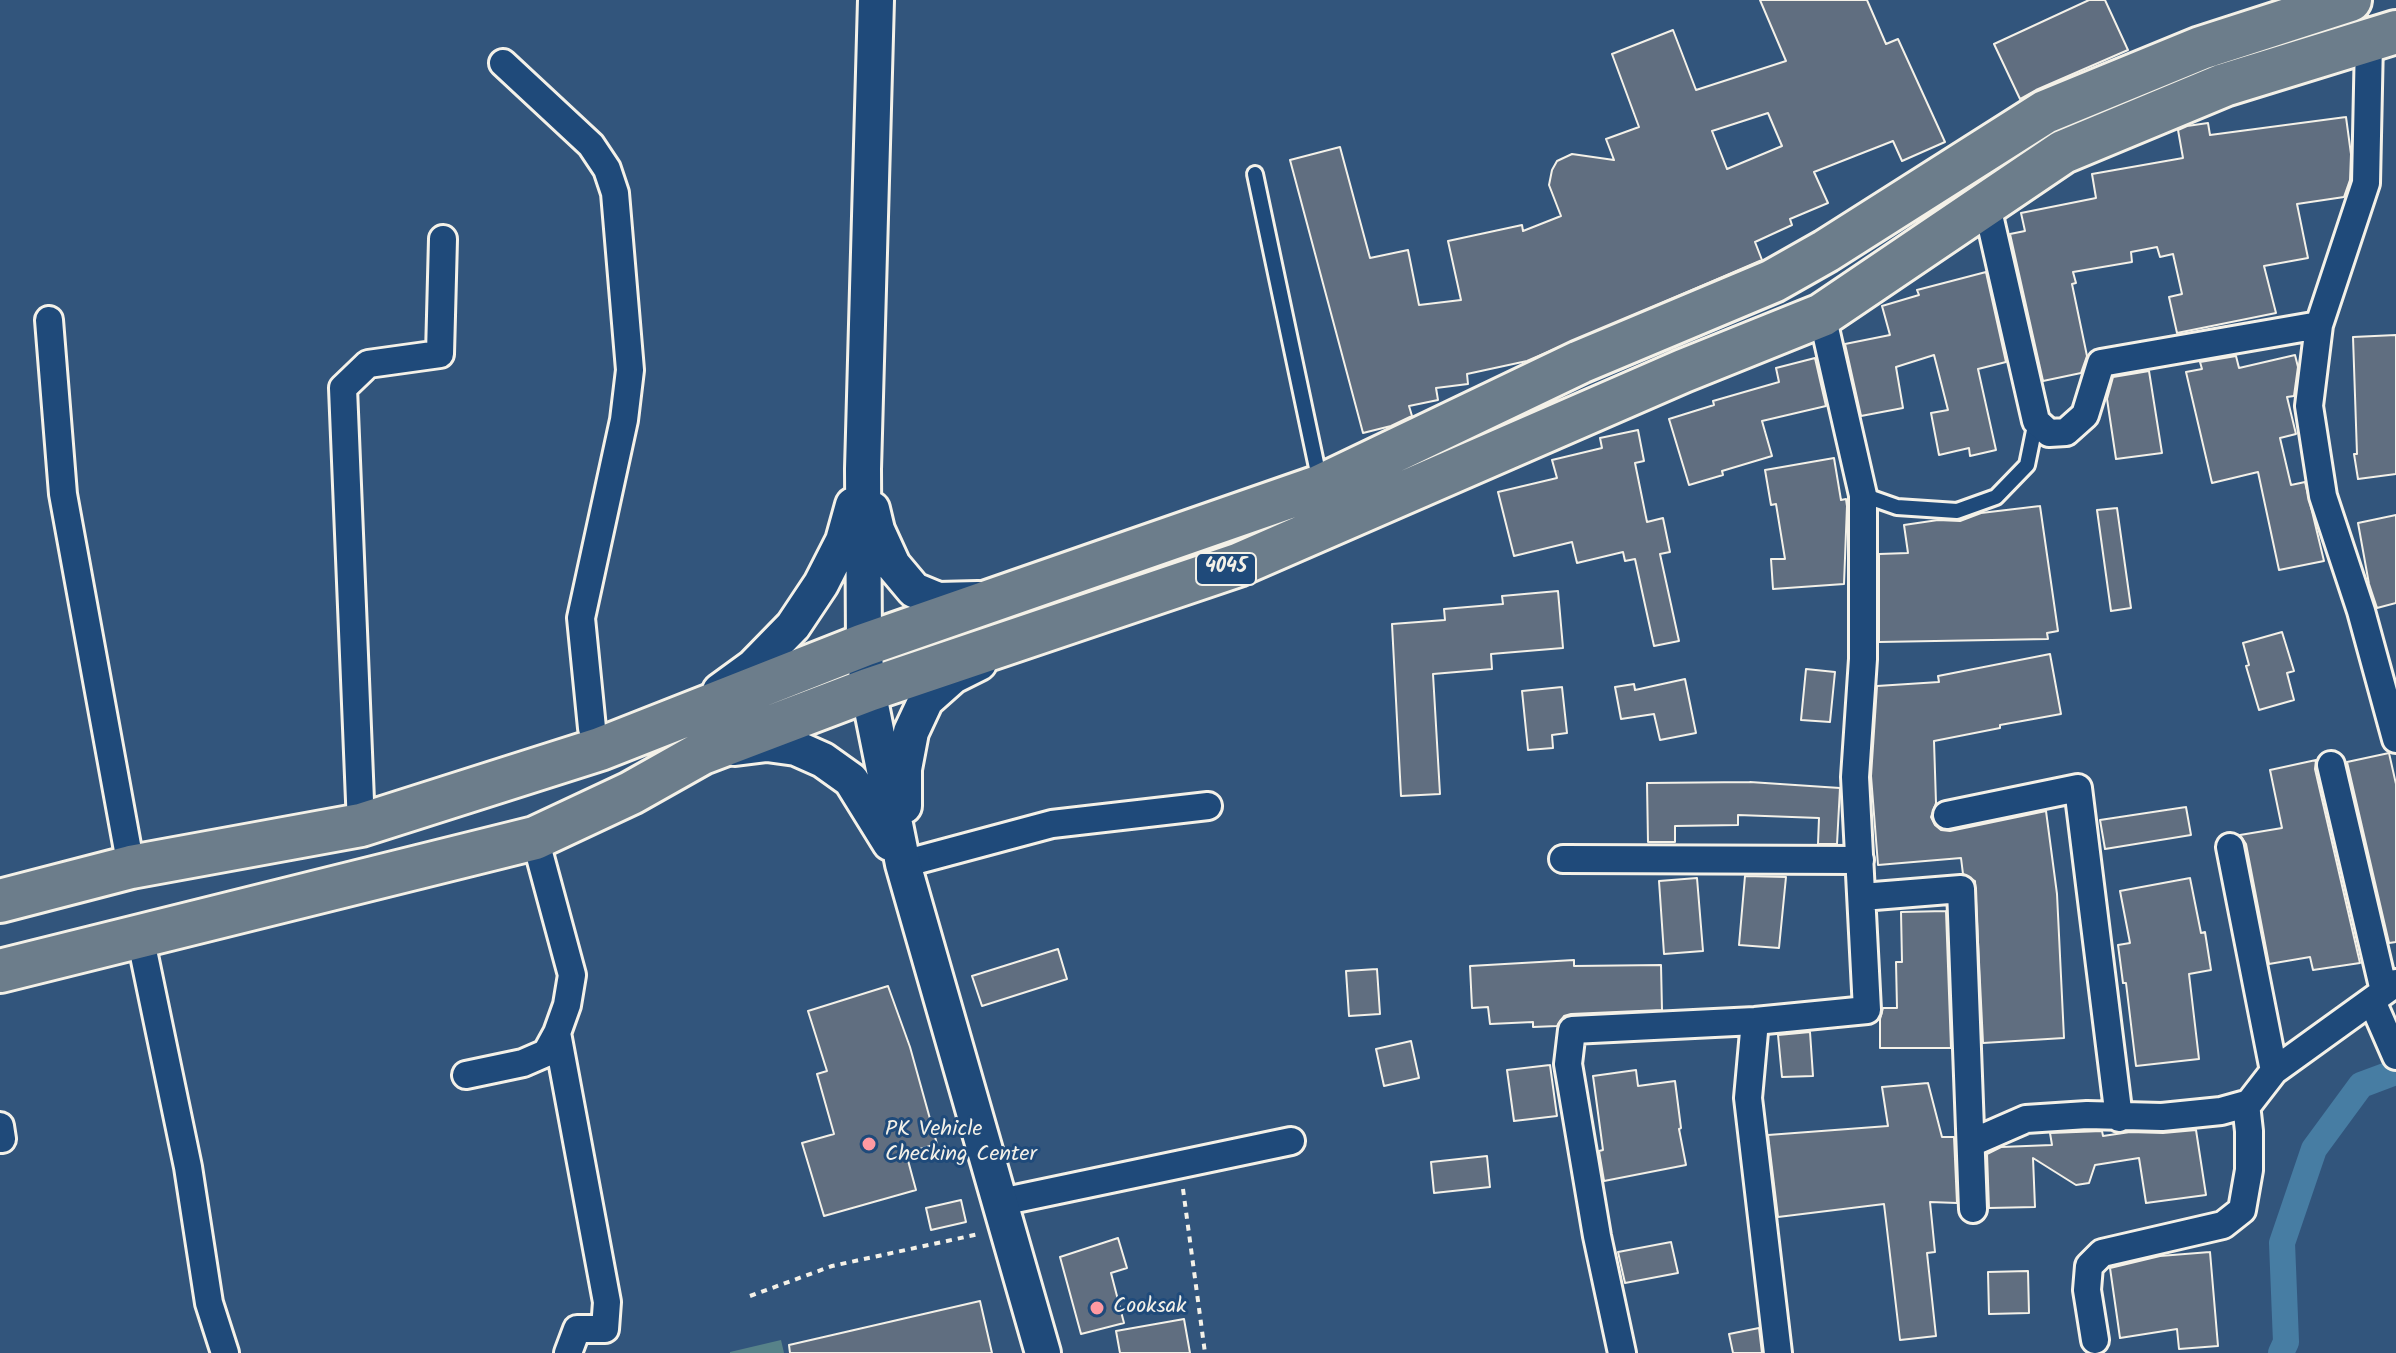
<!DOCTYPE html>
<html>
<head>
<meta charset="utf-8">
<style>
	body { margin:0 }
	canvas { display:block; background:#32557c }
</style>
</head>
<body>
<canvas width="2396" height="1353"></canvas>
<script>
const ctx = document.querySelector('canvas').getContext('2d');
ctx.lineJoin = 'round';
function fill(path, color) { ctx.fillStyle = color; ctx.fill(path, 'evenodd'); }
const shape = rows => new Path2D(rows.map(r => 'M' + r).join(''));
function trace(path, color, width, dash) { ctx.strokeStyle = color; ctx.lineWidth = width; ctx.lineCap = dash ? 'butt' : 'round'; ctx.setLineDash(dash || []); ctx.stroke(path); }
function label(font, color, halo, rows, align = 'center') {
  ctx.font = font + ' Kalam,sans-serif'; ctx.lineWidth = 6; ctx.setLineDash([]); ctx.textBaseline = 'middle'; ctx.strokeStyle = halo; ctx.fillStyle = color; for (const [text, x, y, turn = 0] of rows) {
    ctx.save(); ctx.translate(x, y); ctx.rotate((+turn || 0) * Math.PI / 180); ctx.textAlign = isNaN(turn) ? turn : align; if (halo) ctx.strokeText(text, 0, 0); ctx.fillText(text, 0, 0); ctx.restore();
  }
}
fill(shape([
	[781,1340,784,1353,730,1353,730,1352]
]), '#578289');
trace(shape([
	[2281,1353,2286,1342,2282,1243,2314,1149,2361,1085,2396,1072]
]), '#477da3', 26);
const building = shape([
	[1760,0,1867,0,1886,44,1898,39,1945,142,1902,161,1893,141,1814,172,1828,203,1790,219,1792,225,1755,242,1762,260,1527,361,1467,374,1468,384,1436,388,1438,400,1409,406,1412,416,1391,426,1363,433,1290,160,1340,147,1370,258,1408,250,1419,305,1461,300,1448,241,1522,225,1523,231,1561,216,1549,185,1552,170,1557,161,1572,154,1614,160,1606,139,1639,127,1612,54,1673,30,1696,90,1786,61,1760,0],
	[1768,113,1782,146,1727,169,1712,131,1768,113],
	[2089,0,2105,0,2128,50,2036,90,2020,99,1994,44,2089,0],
	[2346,117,2351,154,2350,180,2344,197,2297,204,2308,258,2264,266,2276,313,2177,333,2169,297,2182,294,2173,254,2160,257,2157,247,2131,252,2132,262,2073,272,2076,283,2072,284,2087,356,2081,373,2043,381,2010,234,2025,231,2021,213,2096,198,2092,174,2183,158,2178,130,2187,126,2208,123,2210,135,2346,117],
	[1986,272,2006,362,1978,369,1996,450,1970,456,1969,448,1939,455,1931,413,1948,410,1934,355,1896,367,1903,408,1861,416,1845,344,1890,335,1882,306,1919,295,1917,290,1986,272],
	[2396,335,2396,474,2358,479,2354,454,2357,454,2353,337,2396,335],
	[2295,355,2298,367,2294,396,2287,397,2296,434,2280,438,2291,485,2305,482,2324,561,2279,570,2258,472,2212,483,2186,372,2202,369,2200,362,2236,356,2239,368,2295,355],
	[1815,358,1826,406,1762,421,1772,456,1722,471,1723,475,1689,485,1669,419,1714,405,1713,401,1779,382,1776,368,1815,358],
	[2149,371,2162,453,2116,459,2107,399,2113,377,2149,371],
	[1638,430,1644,461,1635,463,1647,522,1663,518,1670,552,1660,554,1679,641,1654,646,1635,559,1625,561,1623,552,1577,563,1572,542,1514,556,1498,492,1557,478,1552,460,1602,448,1600,438,1638,430],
	[1834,458,1841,500,1846,499,1847,506,1844,584,1773,589,1771,559,1785,559,1776,504,1771,505,1765,470,1834,458],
	[2040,506,2058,631,2047,633,2048,639,1879,642,1879,554,1908,553,1904,525,1938,520,1960,521,1981,513,2040,506],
	[2117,508,2131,608,2111,611,2097,510,2117,508],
	[2396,515,2396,603,2377,608,2369,584,2358,523,2396,515],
	[1558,591,1563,648,1491,654,1492,669,1433,674,1440,794,1401,796,1392,624,1445,620,1444,609,1503,604,1502,596,1558,591],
	[2282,632,2294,671,2287,673,2294,700,2259,710,2246,666,2249,665,2243,643,2282,632],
	[2050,654,2061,714,2000,725,2000,728,1934,741,1936,803,1931,817,1935,825,1941,830,1950,831,2046,811,2057,894,2064,1038,1983,1043,1975,881,1963,874,1961,858,1878,865,1871,776,1877,686,1939,682,1938,676,2050,654],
	[1806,669,1835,672,1830,722,1801,720,1806,669],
	[1685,679,1696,733,1660,740,1654,714,1621,719,1615,687,1634,684,1635,690,1685,679],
	[1562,687,1567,733,1552,735,1553,748,1528,750,1522,691,1562,687],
	[2389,753,2396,784,2396,942,2389,943,2347,762,2389,753],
	[2316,760,2315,769,2360,963,2313,970,2310,957,2269,964,2246,844,2240,835,2282,828,2270,770,2316,760],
	[1750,782,1840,788,1837,844,1818,844,1819,818,1738,815,1738,825,1675,826,1675,842,1648,842,1647,783,1750,782],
	[2186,807,2191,835,2105,849,2100,820,2186,807],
	[1745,876,1786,877,1779,948,1739,945,1745,876],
	[1697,878,1703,951,1664,954,1659,881,1697,878],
	[2190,878,2201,933,2205,932,2211,970,2189,974,2199,1059,2136,1066,2126,983,2123,983,2118,945,2130,943,2120,891,2190,878],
	[1946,911,1951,1048,1880,1048,1880,1019,1883,1008,1897,1008,1896,962,1902,962,1901,912,1946,911],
	[1058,949,1067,979,982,1006,972,976,1058,949],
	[1574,960,1574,966,1661,965,1662,1010,1571,1014,1564,1016,1557,1026,1533,1027,1533,1022,1490,1024,1488,1007,1472,1008,1470,966,1574,960],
	[1377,969,1380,1014,1349,1016,1346,971,1377,969],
	[888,986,910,1047,937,1144,906,1153,916,1190,824,1216,802,1143,834,1134,817,1074,827,1071,808,1011,888,986],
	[1810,1032,1813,1076,1782,1077,1778,1035,1810,1032],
	[1411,1041,1419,1078,1384,1086,1376,1049,1411,1041],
	[1550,1065,1557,1116,1514,1121,1507,1070,1550,1065],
	[1636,1070,1638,1086,1675,1081,1681,1128,1679,1129,1686,1165,1604,1181,1599,1151,1603,1150,1593,1076,1636,1070],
	[1928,1083,1942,1137,1954,1137,1957,1203,1930,1202,1935,1252,1927,1253,1936,1336,1900,1340,1884,1204,1778,1217,1768,1135,1888,1126,1882,1087,1928,1083],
	[2196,1130,2206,1195,2146,1203,2139,1158,2095,1165,2089,1183,2076,1185,2033,1158,2035,1207,1989,1208,1987,1154,2001,1147,2052,1145,2050,1133,2102,1131,2103,1136,2130,1132,2163,1133,2196,1130],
	[1487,1156,1490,1187,1434,1193,1431,1162,1487,1156],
	[961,1200,966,1222,931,1230,926,1208,961,1200],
	[1118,1238,1127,1268,1111,1273,1124,1323,1081,1334,1060,1257,1118,1238],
	[1671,1242,1678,1273,1625,1283,1618,1252,1671,1242],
	[2210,1252,2218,1346,2179,1349,2177,1329,2120,1338,2110,1268,2160,1256,2210,1252],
	[2028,1271,2029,1313,1989,1314,1988,1272,2028,1271],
	[980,1301,992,1353,790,1353,789,1345,980,1301],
	[1184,1319,1190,1353,1120,1353,1116,1331,1184,1319],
	[1759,1328,1762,1353,1733,1353,1729,1334,1759,1328]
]);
fill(building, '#606e80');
trace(building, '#f4f1e8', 2);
const service = shape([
	[1255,174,1320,482],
	[1863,495,1897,507,1957,511,1996,497,2027,465,2036,421]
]);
const minor = shape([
	[2369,41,2366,183,2319,325,2309,406,2323,496,2361,611,2396,739],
	[503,63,591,145,607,169,615,193,630,370,624,420,581,618,592,728,600,749],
	[1986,202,2036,421,2049,433,2066,432,2085,415,2101,363,2319,325],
	[49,320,63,494,131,867],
	[2331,765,2384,991],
	[1947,815,2078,788,2119,1118],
	[361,825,343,388,368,364,440,354,443,239],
	[2230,847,2274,1071],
	[1563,859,1860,860],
	[903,864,1052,824,1208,806],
	[1862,897,1961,889,1973,1209],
	[140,936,188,1167,209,1303,225,1353],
	[2372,1001,2396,1056],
	[1755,1021,1748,1098,1778,1353],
	[557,1033,607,1302,605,1329,577,1329,568,1353],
	[466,1075,523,1063,546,1053,557,1033,567,1005,572,975,535,838],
	[0,1126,2,1139],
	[1971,1143,2026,1119,2087,1115,2162,1117,2221,1111,2246,1104,2250,1102,2274,1071,2396,983],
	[1001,1202,1291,1141],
	[2095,1340,2087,1290,2089,1266,2102,1253,2223,1225,2242,1210,2249,1170,2249,1131,2246,1104],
	[1622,1353,1597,1236,1568,1064,1572,1030,1755,1021,1867,1010,1855,777,1863,659,1863,495,1822,315]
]);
const tertiary = shape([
	[876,0,863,469,864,645,868,690,903,864,1043,1353],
	[872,509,877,530,893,565,914,590,938,600,978,599],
	[720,691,753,667,793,626,821,584,843,541,853,505],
	[735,748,767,744,796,748,823,760,851,780,890,843],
	[904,806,904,769,911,732,926,700,953,676,979,663]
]);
const primary = shape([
	[0,901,131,867,361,825,600,749,864,645,1321,486,1580,362,1773,281,1826,251,2045,112,2201,48,2350,0],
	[0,971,535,838,631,793,702,753,868,690,1238,565,1683,371,1822,315,2063,152,2224,85,2396,32]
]);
trace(service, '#f4f1e8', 20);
trace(minor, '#f4f1e8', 32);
trace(tertiary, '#f4f1e8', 40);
trace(primary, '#f4f1e8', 48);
trace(shape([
	[1183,1189,1205,1353],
	[750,1296,832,1266,979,1234]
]), '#f4f1e8', 4, [6, 6]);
trace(service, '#1f4a7a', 14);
trace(minor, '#1f4a7a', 26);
trace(tertiary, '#1f4a7a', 34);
trace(primary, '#6c7d8b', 42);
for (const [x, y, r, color] of [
	[869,1144,8,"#ff9aa2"],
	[1097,1308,8,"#ff9aa2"]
]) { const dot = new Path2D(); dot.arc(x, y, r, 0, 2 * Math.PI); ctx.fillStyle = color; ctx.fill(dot); trace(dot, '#1f4a7a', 3); }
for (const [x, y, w] of [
	[1226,569,60]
]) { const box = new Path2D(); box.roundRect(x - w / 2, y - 16, w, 32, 6); ctx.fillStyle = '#1f4a7a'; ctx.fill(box); trace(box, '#f4f1e8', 2); }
label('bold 20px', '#f4f1e8', null, [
	["4045",1226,569]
]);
label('22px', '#f4f1e8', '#1f4a7a', [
	["PK Vehicle",885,1131],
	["Checking Center",885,1156],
	["Cooksak",1113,1308]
], 'left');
</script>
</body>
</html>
